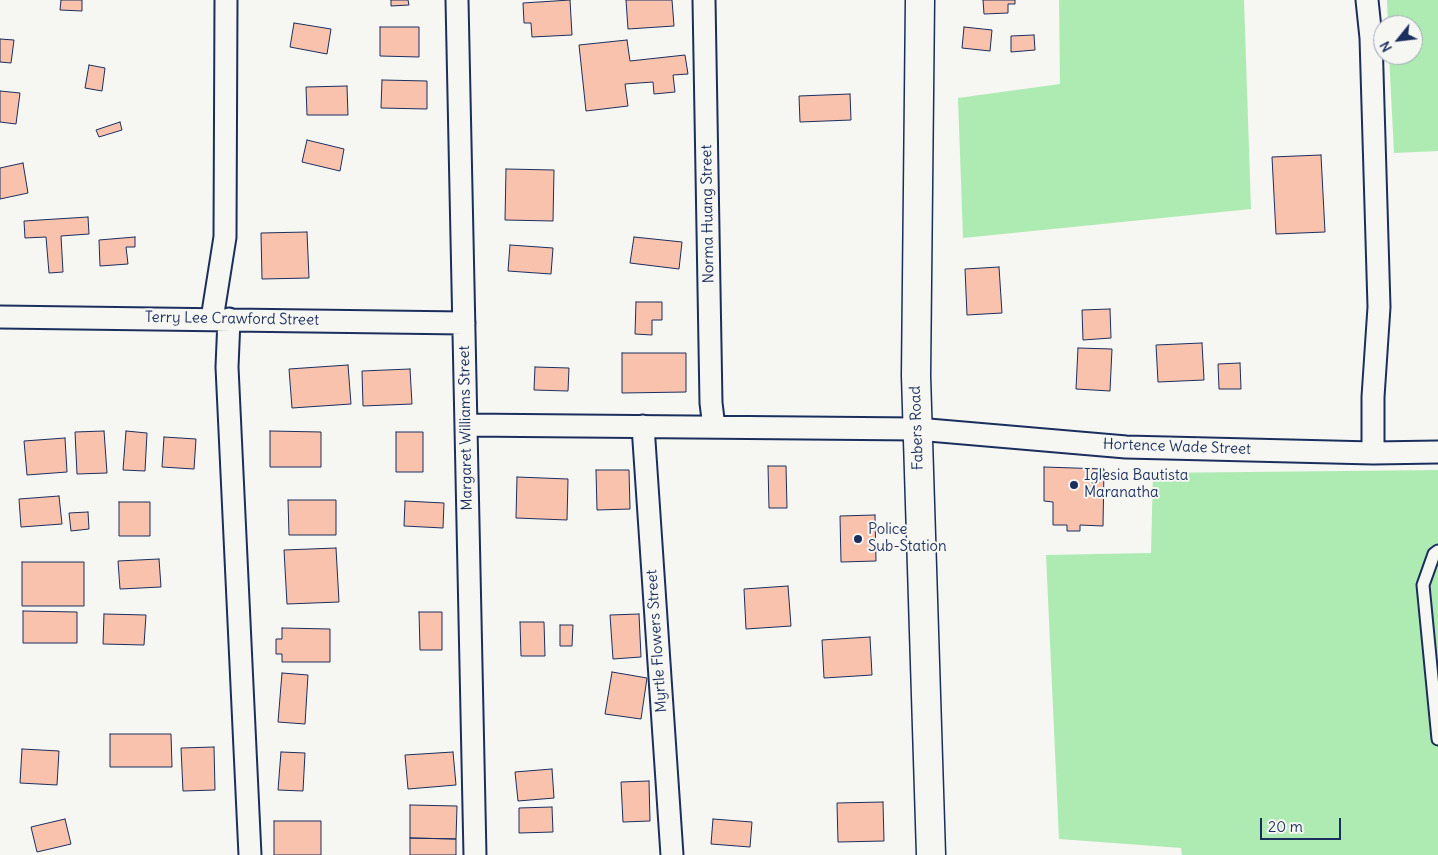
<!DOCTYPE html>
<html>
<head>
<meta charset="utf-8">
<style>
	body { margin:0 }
	#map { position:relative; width:1438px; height:855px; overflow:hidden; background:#f6f6f2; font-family:Delius,sans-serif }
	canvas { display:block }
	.north { position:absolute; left:1373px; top:15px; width:50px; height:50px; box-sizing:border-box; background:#f6f6f2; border:1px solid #9ea6b7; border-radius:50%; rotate:241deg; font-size:14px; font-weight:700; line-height:20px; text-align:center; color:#1b2f5e }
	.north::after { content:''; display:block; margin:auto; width:18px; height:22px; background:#1b2f5e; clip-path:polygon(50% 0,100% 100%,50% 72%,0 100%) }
	.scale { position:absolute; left:1260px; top:818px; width:81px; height:22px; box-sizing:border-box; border:2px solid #1b2f5e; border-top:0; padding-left:6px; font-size:15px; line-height:18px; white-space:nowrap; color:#1b2f5e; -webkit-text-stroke:4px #f6f6f2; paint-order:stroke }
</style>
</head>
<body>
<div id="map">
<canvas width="1438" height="855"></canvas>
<div class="north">N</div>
<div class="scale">20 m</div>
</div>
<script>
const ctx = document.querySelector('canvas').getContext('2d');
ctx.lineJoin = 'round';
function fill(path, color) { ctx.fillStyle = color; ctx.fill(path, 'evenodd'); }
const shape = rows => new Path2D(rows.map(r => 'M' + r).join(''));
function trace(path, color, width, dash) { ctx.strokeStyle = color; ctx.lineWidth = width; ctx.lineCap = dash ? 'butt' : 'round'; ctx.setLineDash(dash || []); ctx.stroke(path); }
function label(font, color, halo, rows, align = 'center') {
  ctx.font = font + ' Delius,sans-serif'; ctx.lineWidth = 4; ctx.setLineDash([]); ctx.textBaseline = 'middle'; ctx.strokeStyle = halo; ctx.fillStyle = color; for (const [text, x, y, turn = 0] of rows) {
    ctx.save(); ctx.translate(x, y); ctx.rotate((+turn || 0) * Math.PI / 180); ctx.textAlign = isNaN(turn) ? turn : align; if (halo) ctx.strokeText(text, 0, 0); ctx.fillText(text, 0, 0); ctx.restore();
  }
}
fill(shape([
	[1059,0,1244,0,1251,209,963,238,958,98,1060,84],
	[1387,0,1438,0,1438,151,1394,153,1389,55,1413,55,1413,25,1388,25],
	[1438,470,1438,855,1182,855,1181,848,1059,839,1046,555,1151,553,1153,473]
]), '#aeebb2');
const building = shape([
	[61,0,82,0,82,11,60,10,61,0],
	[391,0,408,0,409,5,391,6,391,0],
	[570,0,572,35,532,37,531,23,524,23,523,3,570,0],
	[626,0,672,0,674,26,628,29,626,0],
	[983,0,1015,0,1015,4,1008,4,1008,13,984,14,983,0],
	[294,23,331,29,327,54,290,47,294,23],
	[380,27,419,27,419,57,380,56,380,27],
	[964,27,992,30,990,51,962,48,964,27],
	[1034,35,1035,50,1011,52,1011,36,1034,35],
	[0,39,14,40,11,63,0,62,0,39],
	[627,40,630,61,685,55,688,74,673,75,675,92,654,94,653,82,625,84,628,106,586,111,579,45,627,40],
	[89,65,105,68,102,91,85,88,89,65],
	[382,80,427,81,427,109,381,108,382,80],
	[347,86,348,115,307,115,306,87,347,86],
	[0,91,20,93,16,124,0,122,0,91],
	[850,94,851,120,800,122,799,96,850,94],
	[120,122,122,130,99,137,96,130,120,122],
	[307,140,344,149,340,171,302,162,307,140],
	[1321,155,1325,232,1276,234,1272,157,1321,155],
	[23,163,28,193,0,199,0,168,23,163],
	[506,169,554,170,553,221,505,220,506,169],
	[88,217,89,234,61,236,63,272,49,273,46,237,25,238,24,221,88,217],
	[307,232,309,278,262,279,261,233,307,232],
	[135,237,135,247,126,247,128,264,100,266,99,240,135,237],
	[634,237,682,242,679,269,630,263,634,237],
	[510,245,553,248,551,274,508,271,510,245],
	[999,267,1002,313,967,315,965,269,999,267],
	[636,302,662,302,662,320,652,320,652,335,635,334,636,302],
	[1110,309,1111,338,1083,340,1082,310,1110,309],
	[1202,343,1204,380,1158,382,1156,345,1202,343],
	[1078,348,1112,349,1110,391,1076,389,1078,348],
	[622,353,686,353,686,392,622,393,622,353],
	[1240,363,1241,389,1219,389,1218,364,1240,363],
	[348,365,351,404,292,408,289,369,348,365],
	[535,367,569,368,568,391,534,390,535,367],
	[410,369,412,404,363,406,362,371,410,369],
	[104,431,107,473,77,474,75,432,104,431],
	[126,431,147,433,145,471,123,470,126,431],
	[270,431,321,432,321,467,270,467,270,431],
	[396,432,423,432,423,472,396,472,396,432],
	[164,437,196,439,194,469,162,467,164,437],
	[65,438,67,472,27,475,24,441,65,438],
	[768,466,786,466,787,508,769,508,768,466],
	[1044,467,1104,469,1103,526,1080,525,1080,531,1067,531,1067,525,1053,525,1053,502,1044,501,1044,467],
	[596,470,629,470,630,509,597,510,596,470],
	[517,477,568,479,567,520,516,518,517,477],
	[59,496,62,524,21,527,19,499,59,496],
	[288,500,336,500,336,535,289,535,288,500],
	[405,501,444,503,443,528,404,526,405,501],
	[119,502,150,502,150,536,119,536,119,502],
	[88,512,89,529,71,531,69,513,88,512],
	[875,515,876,561,841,562,840,516,875,515],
	[336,548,339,602,287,604,284,550,336,548],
	[159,559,161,587,120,589,118,561,159,559],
	[22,562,84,562,84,606,22,606,22,562],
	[788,586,791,626,746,629,744,589,788,586],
	[23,611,77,612,77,643,23,643,23,611],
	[419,612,442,612,442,650,420,650,419,612],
	[104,614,146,615,144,645,103,644,104,614],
	[639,614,641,657,613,659,610,615,639,614],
	[520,622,544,622,545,656,521,656,520,622],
	[560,625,573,625,572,646,560,646,560,625],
	[282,628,330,629,330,662,282,662,282,654,276,654,276,639,282,639,282,628],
	[870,637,872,675,824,678,822,640,870,637],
	[612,672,647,678,641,719,605,714,612,672],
	[282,673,308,675,305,724,278,722,282,673],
	[110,734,171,734,172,767,110,767,110,734],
	[214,747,215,790,183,791,181,748,214,747],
	[22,749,59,751,57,785,20,783,22,749],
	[281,752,305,753,303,791,278,790,281,752],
	[453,752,456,785,408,789,405,755,453,752],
	[552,769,554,798,518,801,515,772,552,769],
	[649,781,650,821,623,822,621,782,649,781],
	[883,802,884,841,838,842,837,803,883,802],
	[410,805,457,806,456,839,410,838,410,805],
	[552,807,553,832,519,833,519,808,552,807],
	[65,819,71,844,37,852,31,827,65,819],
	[713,819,752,822,750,847,711,844,713,819],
	[274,821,321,821,321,855,274,855,274,821],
	[410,838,456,839,456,855,410,855,410,838]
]);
fill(building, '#f9c2ad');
trace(building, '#1b2f5e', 1);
const service = shape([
	[1438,551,1434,554,1423,585,1438,739]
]);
const minor = shape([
	[457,0,475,855],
	[704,0,711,403,714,427],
	[1367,0,1371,38,1379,307,1373,397,1373,453],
	[0,317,464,323],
	[212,319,225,237,226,0],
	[229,319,227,367,250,855],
	[466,425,917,429,1126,447,1373,453,1438,452],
	[643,426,672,855]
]);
const secondary = shape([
	[920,0,916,376,931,855]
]);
trace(service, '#1b2f5e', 15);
trace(minor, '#1b2f5e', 25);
trace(secondary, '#1b2f5e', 31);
trace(service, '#f6f6f2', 11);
trace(minor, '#f6f6f2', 21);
trace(secondary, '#f6f6f2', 28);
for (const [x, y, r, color] of [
	[1074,485,5,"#1b2f5e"],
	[858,539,5,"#1b2f5e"]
]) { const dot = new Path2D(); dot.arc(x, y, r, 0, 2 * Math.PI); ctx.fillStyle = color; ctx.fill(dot); trace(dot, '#f6f6f2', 2); }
label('15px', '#1b2f5e', '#f6f6f2', [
	["Norma Huang Street",708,214,-91],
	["Terry Lee Crawford Street",232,319,1],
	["Margaret Williams Street",466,428,-91],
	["Fabers Road",917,428,-92],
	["Hortence Wade Street",1177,447,2],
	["Myrtle Flowers Street",657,641,-94]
]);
label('15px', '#1b2f5e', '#f6f6f2', [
	["Iglesia Bautista",1084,476],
	["Maranatha",1084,493],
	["Police",868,530],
	["Sub-Station",868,547]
], 'left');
</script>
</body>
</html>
